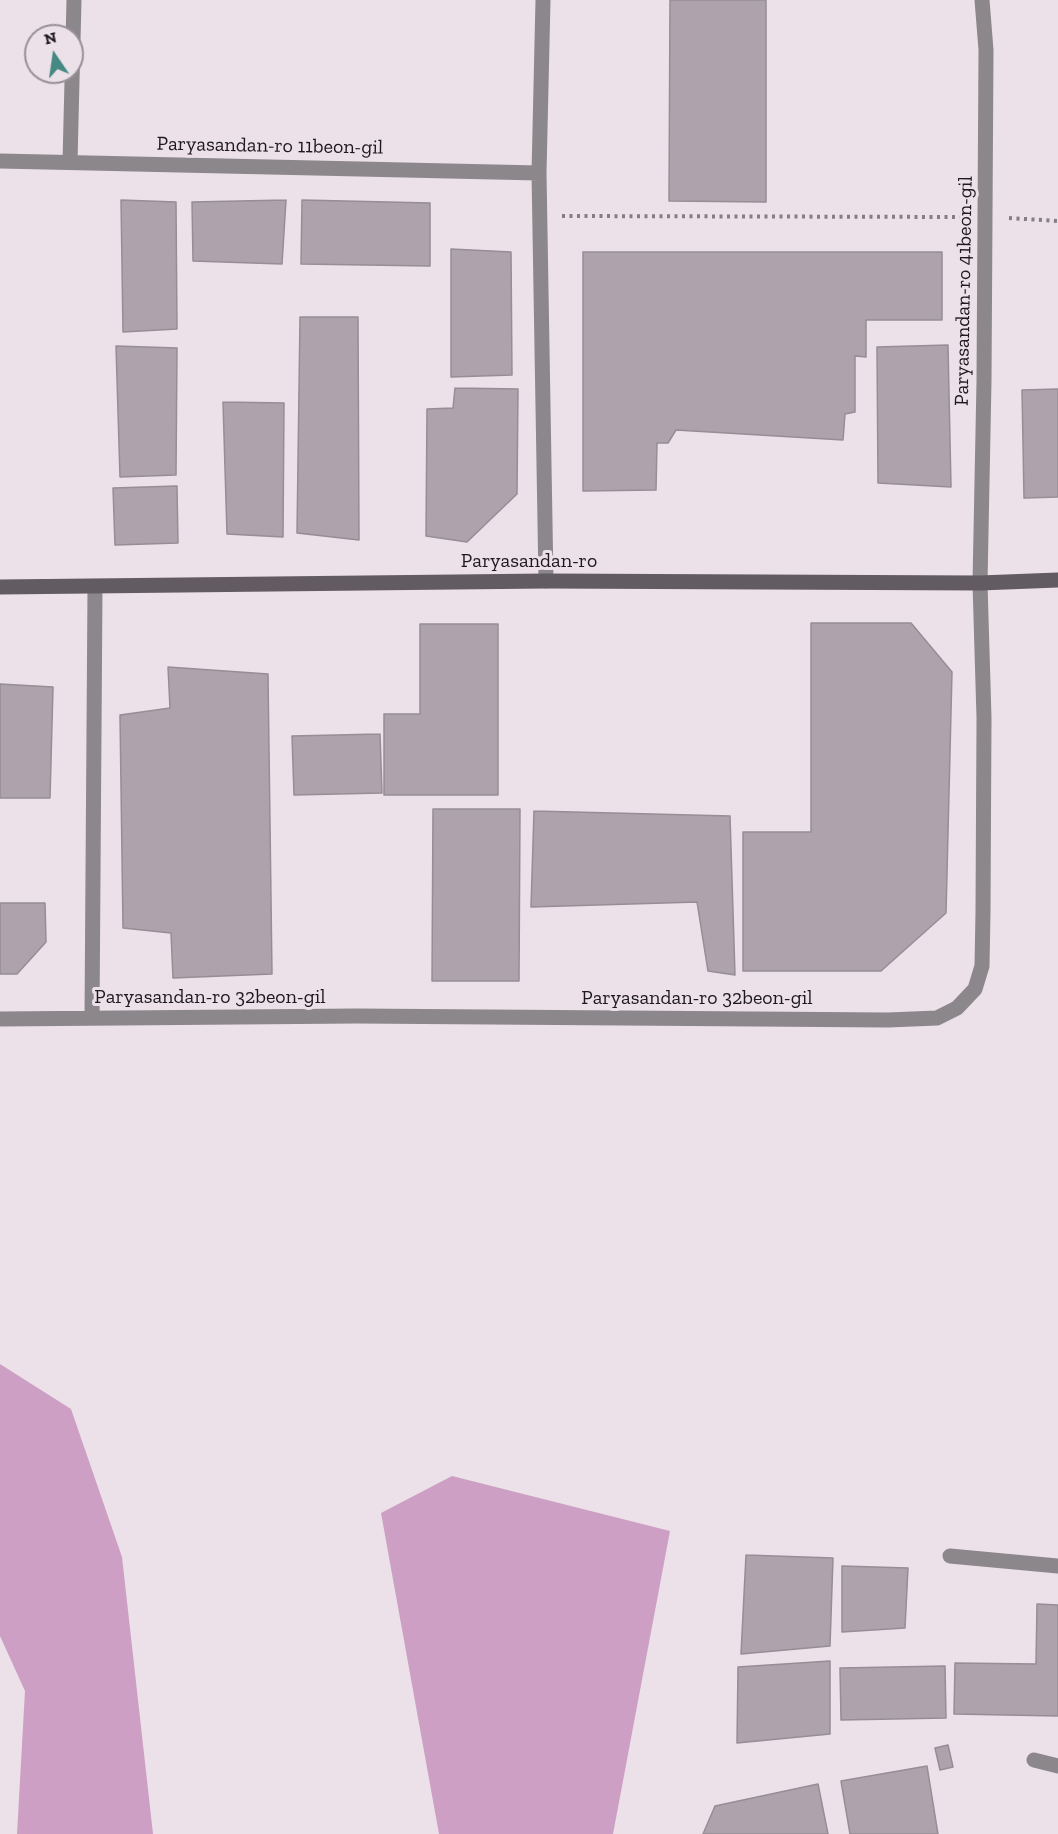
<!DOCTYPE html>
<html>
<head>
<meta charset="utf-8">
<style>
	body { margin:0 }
	#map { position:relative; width:1058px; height:1834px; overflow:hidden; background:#ece0e9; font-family:"Zilla Slab",serif }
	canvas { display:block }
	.north { position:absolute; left:24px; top:24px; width:60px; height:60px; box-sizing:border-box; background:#ece0e9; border:2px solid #999097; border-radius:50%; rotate:347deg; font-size:16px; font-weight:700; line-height:24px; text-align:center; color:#1d191c }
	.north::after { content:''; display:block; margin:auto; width:21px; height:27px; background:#448a82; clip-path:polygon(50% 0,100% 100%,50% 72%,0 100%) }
</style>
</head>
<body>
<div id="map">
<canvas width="1058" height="1834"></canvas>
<div class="north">N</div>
</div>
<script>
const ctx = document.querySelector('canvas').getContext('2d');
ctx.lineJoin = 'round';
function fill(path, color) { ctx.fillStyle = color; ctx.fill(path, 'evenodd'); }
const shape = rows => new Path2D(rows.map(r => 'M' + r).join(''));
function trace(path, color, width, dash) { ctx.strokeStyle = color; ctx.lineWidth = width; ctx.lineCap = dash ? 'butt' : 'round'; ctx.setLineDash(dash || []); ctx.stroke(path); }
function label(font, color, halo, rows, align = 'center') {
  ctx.font = font + ' "Zilla Slab",serif'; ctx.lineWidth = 6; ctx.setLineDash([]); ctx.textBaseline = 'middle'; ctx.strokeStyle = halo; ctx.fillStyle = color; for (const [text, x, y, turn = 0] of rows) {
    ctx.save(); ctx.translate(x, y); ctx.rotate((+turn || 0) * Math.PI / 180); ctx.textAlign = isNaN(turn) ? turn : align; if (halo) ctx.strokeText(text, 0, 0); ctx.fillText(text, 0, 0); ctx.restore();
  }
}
fill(shape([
	[0,1364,71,1409,122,1557,153,1834,17,1834,25,1691,0,1636],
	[452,1476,670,1531,613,1834,439,1834,381,1513]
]), '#cd9fc4');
const building = shape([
	[670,0,766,0,766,202,669,201,670,0],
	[121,200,176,202,177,329,123,332,121,200],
	[286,200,282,264,193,261,192,202,286,200],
	[302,200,430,203,430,266,301,264,302,200],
	[451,249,511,252,512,375,451,377,451,249],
	[583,252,942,252,942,320,866,320,866,357,855,356,855,412,845,414,843,440,676,430,668,443,657,443,656,490,583,491,583,252],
	[300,317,358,317,359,540,297,533,300,317],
	[948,345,951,487,878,483,877,347,948,345],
	[116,346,177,348,176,475,120,477,116,346],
	[455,388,518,389,517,494,467,542,426,536,427,409,453,408,455,388],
	[1058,389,1058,497,1024,498,1022,390,1058,389],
	[223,402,284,403,283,537,227,534,223,402],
	[177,486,178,543,115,545,113,488,177,486],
	[811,623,911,623,952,672,946,913,881,971,743,971,743,832,811,832,811,623],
	[420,624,498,624,498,795,384,795,384,714,420,714,420,624],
	[168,667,268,674,272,974,173,978,171,933,123,928,120,715,170,708,168,667],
	[0,684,53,687,50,798,0,798,0,684],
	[380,734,382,793,294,795,292,736,380,734],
	[433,809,520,809,519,981,432,981,433,809],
	[534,811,730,816,735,975,708,971,697,902,531,907,534,811],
	[0,903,45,903,46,942,17,974,0,974,0,903],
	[746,1555,833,1558,830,1646,741,1654,746,1555],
	[842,1566,908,1568,905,1628,842,1632,842,1566],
	[1037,1604,1058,1605,1058,1716,954,1714,955,1663,1036,1664,1037,1604],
	[830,1661,830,1734,737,1743,738,1667,830,1661],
	[945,1666,946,1718,841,1720,840,1668,945,1666],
	[948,1745,953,1767,940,1770,935,1748,948,1745],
	[927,1766,938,1834,850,1834,841,1781,927,1766],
	[818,1784,828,1834,703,1834,715,1806,818,1784]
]);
fill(building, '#aea3ac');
trace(building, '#978d95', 1.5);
trace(shape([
	[562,216,962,217],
	[1009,218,1058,221]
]), '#857d83', 4, [3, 4.5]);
trace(shape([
	[950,1556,1058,1566],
	[1034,1760,1058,1766]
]), '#8c878b', 15);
trace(shape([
	[543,0,539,173,546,581],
	[0,161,539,173],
	[70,162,74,0],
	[92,1018,95,587],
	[0,1019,357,1016,888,1020,937,1018,957,1008,975,989,982,966,983,912,984,718,980,583,984,381,986,50,982,0]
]), '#8c878b', 15);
trace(shape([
	[0,587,546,581,980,583,1058,580]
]), '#625b61', 15);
label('20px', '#1d191c', '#ece0e9', [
	["Paryasandan-ro 11beon-gil",270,146,1],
	["Paryasandan-ro 41beon-gil",964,291,-89],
	["Paryasandan-ro",529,561],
	["Paryasandan-ro 32beon-gil",210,997],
	["Paryasandan-ro 32beon-gil",697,998]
]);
</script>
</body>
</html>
